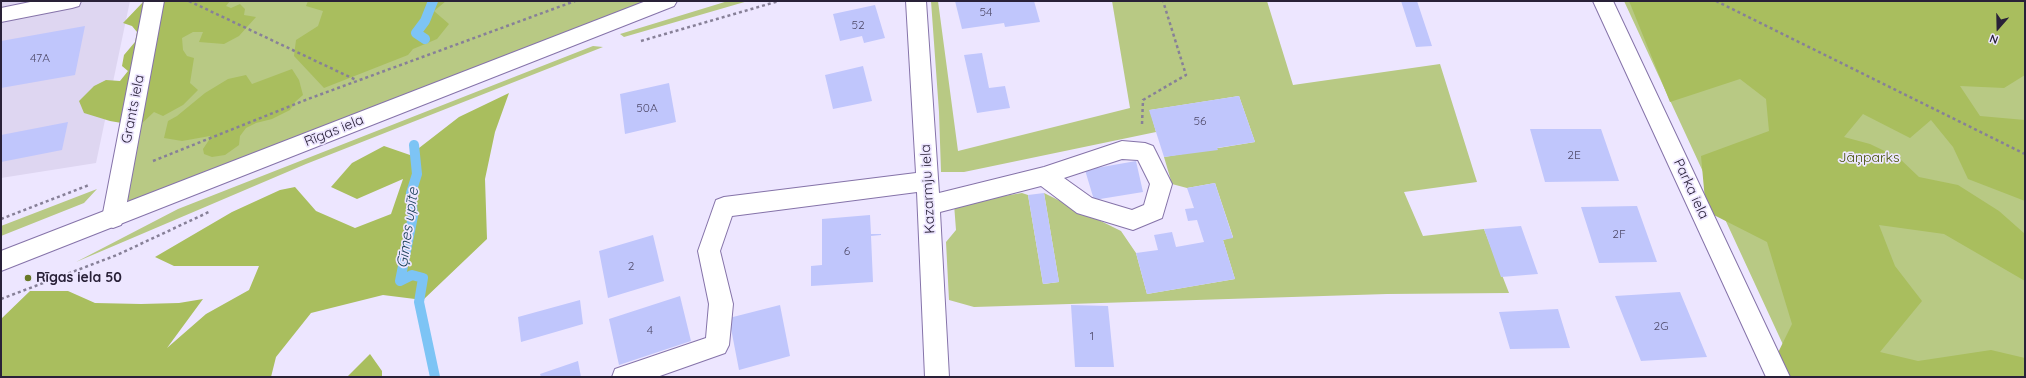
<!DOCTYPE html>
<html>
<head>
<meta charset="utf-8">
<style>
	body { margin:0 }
	#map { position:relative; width:2026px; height:378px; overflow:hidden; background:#ede6ff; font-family:Quicksand,sans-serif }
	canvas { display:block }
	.frame { position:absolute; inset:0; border:2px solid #292138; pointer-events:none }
	.north { position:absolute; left:1978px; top:8px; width:40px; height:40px; -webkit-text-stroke:3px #ede6ff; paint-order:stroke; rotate:200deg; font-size:11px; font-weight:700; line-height:16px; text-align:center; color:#292138 }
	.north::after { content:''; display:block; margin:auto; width:14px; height:18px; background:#292138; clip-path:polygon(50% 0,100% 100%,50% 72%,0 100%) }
</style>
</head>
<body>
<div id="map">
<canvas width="2026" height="378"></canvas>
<div class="frame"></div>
<div class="north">N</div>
</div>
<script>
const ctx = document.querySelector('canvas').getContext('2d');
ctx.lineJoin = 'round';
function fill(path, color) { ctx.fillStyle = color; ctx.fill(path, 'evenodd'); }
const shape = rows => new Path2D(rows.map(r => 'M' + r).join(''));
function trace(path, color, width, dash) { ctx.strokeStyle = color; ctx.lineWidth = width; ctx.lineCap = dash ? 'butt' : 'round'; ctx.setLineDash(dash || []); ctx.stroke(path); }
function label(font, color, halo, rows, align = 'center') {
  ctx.font = font + ' Quicksand,sans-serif'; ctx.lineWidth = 3.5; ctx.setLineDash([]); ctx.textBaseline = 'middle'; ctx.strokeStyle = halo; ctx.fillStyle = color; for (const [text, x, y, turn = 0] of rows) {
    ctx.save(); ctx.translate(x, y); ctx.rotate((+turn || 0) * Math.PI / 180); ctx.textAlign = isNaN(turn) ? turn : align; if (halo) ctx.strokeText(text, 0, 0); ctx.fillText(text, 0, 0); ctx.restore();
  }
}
fill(shape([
	[1,1,130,1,96,163,1,178]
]), '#ded6f1');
fill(shape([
	[154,1,672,1,113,218],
	[728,1,748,1,624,37,620,34],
	[931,1,938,1,958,151,1130,108,1112,1,1267,1,1293,85,1440,64,1477,182,1404,192,1423,236,1484,229,1509,293,1387,294,974,307,949,300,946,242,956,230,954,204,1022,193,1028,195,1043,284,1059,282,1044,193,1121,231,1136,253,1147,294,1235,279,1223,240,1233,237,1215,183,1187,188,1172,184,1164,157,1255,142,1239,96,1150,110,1156,132,964,172,941,172,939,112],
	[1624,1,2025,1,2025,377,1798,377],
	[593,46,603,47,306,164,76,262,178,209],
	[97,189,84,203,1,236,1,226]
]), '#b8c984');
fill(shape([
	[144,1,230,1,226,6,231,8,240,4,245,9,244,15,256,17,239,36,224,44,199,42,203,32,193,32,182,38,183,50,187,56,194,58,190,83,198,90,183,105,163,116,154,112,139,126,110,121,84,113,79,101,94,86,106,80,120,81,128,71,122,66,124,55,135,42,137,32,132,26,123,23],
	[308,1,446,1,434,11,449,24,437,39,413,49,408,55,324,88,294,56,296,40,318,26,323,11,306,6],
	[1629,1,2025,1,2025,75,2004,88,1960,86,1980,116,2025,120,2025,201,1968,179,1953,147,1931,120,1910,138,1863,114,1844,137,1870,144,1899,158,1919,177,1958,185,1999,211,2025,234,2025,281,1944,234,1879,225,1895,266,1922,301,1880,352,1918,361,1991,350,2025,358,2025,377,1775,377,1770,369,1792,324,1767,242,1706,211,1701,156,1769,131,1766,99,1740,79,1670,102],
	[292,69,299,80,303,95,295,102,290,110,272,119,256,123,246,128,240,136,239,145,225,155,212,157,204,154,203,149,209,140,210,136,182,141,164,138,168,121,177,116,205,93,228,79,246,75,252,84],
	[509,93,495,132,485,179,487,239,423,300,383,295,311,313,276,357,271,377,1,377,1,319,30,291,68,291,95,303,141,304,179,303,203,299,167,348,206,314,249,290,259,266,174,266,155,257,232,212,280,190,295,187,316,211,355,228,391,214,403,179,357,199,331,187,352,163,384,146,410,155,459,117],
	[370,354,382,371,382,377,347,377]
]), '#a9be5e');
trace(shape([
	[425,39,416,33,425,21,433,1],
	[414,145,417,174,411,193,413,216,400,281,412,275,423,278,419,302,435,377]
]), '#7dc4f5', 10);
fill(shape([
	[955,1,1034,1,1040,22,1005,27,1004,23,962,29],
	[1401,1,1417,1,1432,46,1416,47],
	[875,5,885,38,864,43,862,36,840,41,833,14],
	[85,26,75,75,1,88,1,41],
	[982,53,989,88,1005,86,1010,108,977,113,964,55],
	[863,66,872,101,833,109,825,75],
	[669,83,676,122,625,134,620,94],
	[1239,96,1255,142,1217,148,1218,150,1164,157,1149,110],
	[68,122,62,150,1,162,1,135],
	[1530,129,1601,129,1619,181,1545,182],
	[1136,161,1143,192,1094,200,1085,170],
	[1215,183,1233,238,1223,240,1235,279,1147,294,1136,253,1158,250,1154,235,1172,232,1176,247,1204,242,1197,220,1188,221,1185,209,1194,208,1187,188],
	[1044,193,1059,282,1043,284,1028,195],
	[1637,206,1657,262,1599,263,1581,207],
	[870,215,871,234,881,234,881,235,871,236,873,282,811,286,811,266,822,265,822,219],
	[1521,226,1538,274,1501,277,1484,229],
	[653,235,664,281,608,298,599,251],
	[1680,292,1707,357,1641,361,1615,296],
	[680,296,691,341,619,365,609,319],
	[580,300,583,324,521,342,518,317],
	[780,305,790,356,739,370,729,318],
	[1071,305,1108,306,1114,367,1075,367],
	[1558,309,1570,348,1510,349,1499,312],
	[578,361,581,377,541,377,540,374]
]), '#c0c6fc');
const service = shape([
	[35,1,81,1,79,6,72,8,1,22,1,8,35,1]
]);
const minor = shape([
	[144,1,164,1,124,218,121,225,113,228,105,225,102,218,144,1],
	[906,1,926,1,939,193,1044,167,1122,141,1145,143,1153,146,1172,184,1162,218,1133,230,1077,213,1041,186,940,212,949,377,925,377,917,192,732,216,720,251,733,304,729,345,725,353,657,377,612,377,615,369,706,338,709,304,698,251,716,200,724,197,916,173,906,1],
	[1122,159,1138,160,1150,184,1144,205,1132,210,1092,198,1064,178,1122,159],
	[1593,1,1613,1,1790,377,1766,377,1593,1]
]);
const primary = shape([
	[646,1,677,1,674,6,1,271,1,251,646,1]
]);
trace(service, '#8573a9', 2);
trace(minor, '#8573a9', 2);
trace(primary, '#8573a9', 2);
trace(shape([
	[189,1,356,80],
	[1716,1,2025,154],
	[641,41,779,1],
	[1142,124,1143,100,1186,75,1163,1],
	[153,161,308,99,575,1],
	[1,219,89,185],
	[1,299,117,255,211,211]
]), '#878098', 2.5, [3, 3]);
fill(service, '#fff');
fill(minor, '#fff');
fill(primary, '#fff');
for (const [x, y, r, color] of [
	[28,278,4,"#687826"]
]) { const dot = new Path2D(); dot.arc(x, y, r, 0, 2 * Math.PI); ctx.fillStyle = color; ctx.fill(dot); trace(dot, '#ede6ff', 1.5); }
label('12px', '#4f4a69', null, [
	["54",986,12],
	["52",858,25],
	["47A",40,58],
	["50A",647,108],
	["56",1200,121],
	["2E",1574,155],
	["2F",1619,234],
	["6",847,251],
	["2",631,266],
	["2G",1661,326],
	["4",650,330],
	["1",1092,336]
]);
label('14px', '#292138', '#ede6ff', [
	["Grants iela",133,109,-79],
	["Rīgas iela",334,131,-22],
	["Kazarmju iela",928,189,-93],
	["Parka iela",1691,189,65]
]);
label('14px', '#445006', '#ede6ff', [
	["Jāņparks",1869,158]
]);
label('bold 14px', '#292138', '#ede6ff', [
	["Rīgas iela 50",36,278]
], 'left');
label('italic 15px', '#143c55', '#ede6ff', [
	["Ģīmes upīte",408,228,-82]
]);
</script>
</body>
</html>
